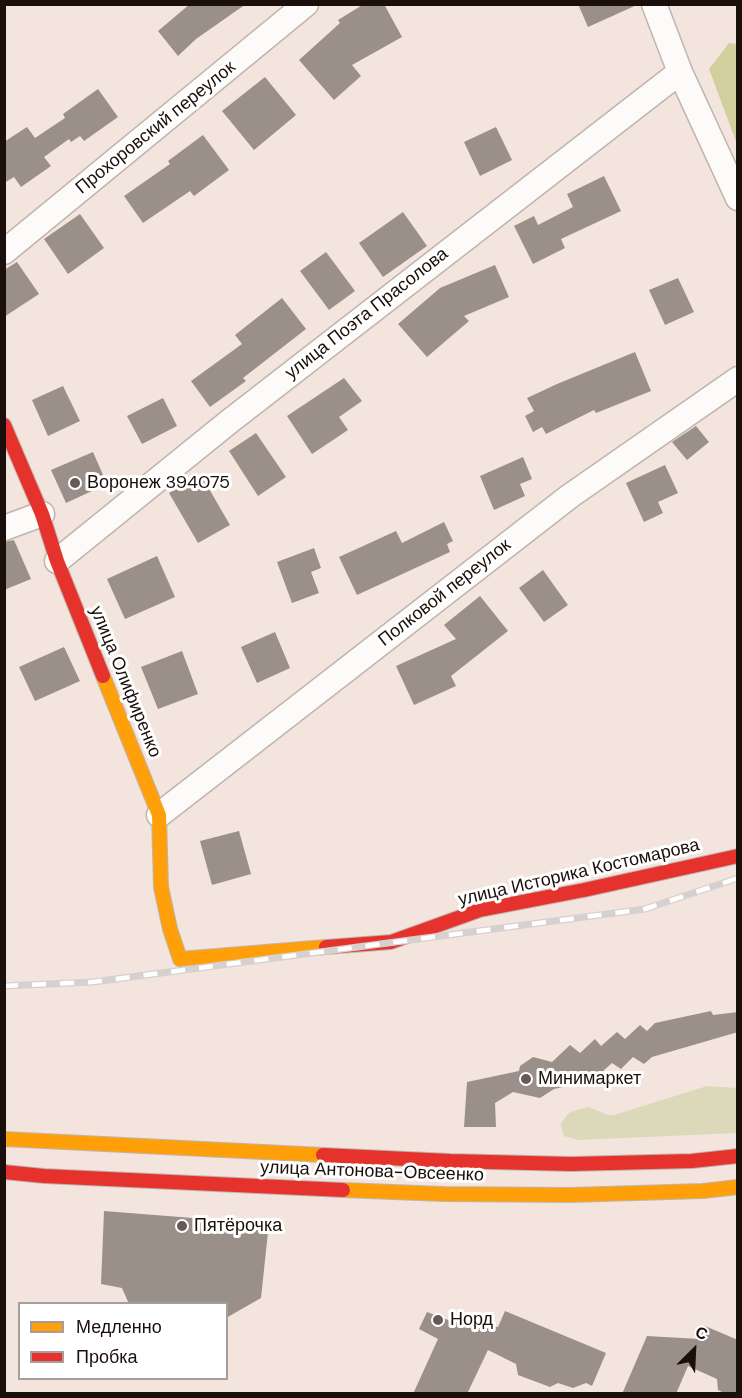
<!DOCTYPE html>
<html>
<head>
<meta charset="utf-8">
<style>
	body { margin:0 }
	#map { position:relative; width:742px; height:1398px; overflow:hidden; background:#f3e5dd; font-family:"DM Sans",sans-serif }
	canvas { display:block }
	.frame { position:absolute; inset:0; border:6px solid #1a0f0a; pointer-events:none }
	.legend { position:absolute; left:18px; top:1302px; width:210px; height:78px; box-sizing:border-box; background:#fff; border:2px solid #a39f9d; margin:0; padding:8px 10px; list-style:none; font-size:18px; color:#1a0f0a }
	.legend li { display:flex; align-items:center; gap:12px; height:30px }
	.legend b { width:30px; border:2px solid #a39f9d }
	.north { position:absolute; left:664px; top:1320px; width:60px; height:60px; -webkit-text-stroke:4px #fff; paint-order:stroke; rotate:24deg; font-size:16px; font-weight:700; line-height:24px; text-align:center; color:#1a0f0a }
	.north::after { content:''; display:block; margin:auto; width:21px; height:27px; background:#1a0f0a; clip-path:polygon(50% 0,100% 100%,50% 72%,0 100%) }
</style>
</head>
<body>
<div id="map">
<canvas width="742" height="1398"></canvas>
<div class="frame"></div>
<ul class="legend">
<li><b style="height:8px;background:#ff9f0a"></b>Медленно</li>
<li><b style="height:8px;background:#e5322d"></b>Пробка</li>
</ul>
<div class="north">С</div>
</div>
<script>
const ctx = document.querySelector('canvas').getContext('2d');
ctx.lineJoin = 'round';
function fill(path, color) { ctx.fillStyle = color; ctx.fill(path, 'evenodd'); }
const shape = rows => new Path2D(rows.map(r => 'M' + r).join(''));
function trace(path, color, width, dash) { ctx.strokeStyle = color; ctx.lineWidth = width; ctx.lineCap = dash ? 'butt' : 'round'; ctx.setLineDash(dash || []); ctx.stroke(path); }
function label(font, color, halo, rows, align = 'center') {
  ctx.font = font + ' "DM Sans",sans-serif'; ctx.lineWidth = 6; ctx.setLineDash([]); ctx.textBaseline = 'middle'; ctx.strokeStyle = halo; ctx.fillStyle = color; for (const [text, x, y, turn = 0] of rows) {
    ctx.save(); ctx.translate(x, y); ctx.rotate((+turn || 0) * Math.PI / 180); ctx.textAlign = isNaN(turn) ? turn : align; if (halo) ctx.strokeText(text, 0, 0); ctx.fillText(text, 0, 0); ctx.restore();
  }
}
fill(shape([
	[707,1086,737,1088,737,1133,578,1140,564,1136,562,1130,561,1123,569,1113,580,1109,588,1107,608,1115,614,1115]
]), '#dcd8ba');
fill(shape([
	[729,43,737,44,737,144,709,69]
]), '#d2cf9f');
fill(shape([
	[190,4,246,4,196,39,178,56,158,31],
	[364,4,384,4,402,37,352,65,361,76,334,100,299,60,340,23,338,20],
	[578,4,639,4,588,27],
	[265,77,296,115,254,150,222,111],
	[98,89,118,117,84,141,80,136,71,142,69,139,44,157,51,166,21,187,14,177,4,183,4,142,27,127,35,138,65,118,63,114],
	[496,127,512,160,480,176,464,142],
	[203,135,229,170,194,196,190,191,143,223,124,196,170,164,168,161],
	[604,176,621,211,561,239,565,248,533,264,514,226,534,216,538,225,573,207,567,194],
	[403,212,427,246,383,277,359,243],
	[80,214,104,248,68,274,44,239],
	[326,252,355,291,329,310,300,271],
	[17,262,39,294,4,317,4,270],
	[495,265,509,297,464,316,469,321,427,357,398,324,440,288],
	[678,278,694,312,665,325,649,290],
	[282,298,306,329,243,378,246,381,210,407,191,381,242,344,235,335],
	[635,352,651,391,596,413,594,410,546,434,542,427,533,432,525,416,534,411,527,398,557,384],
	[344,378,362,401,339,417,348,430,312,454,287,416],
	[63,386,80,421,48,436,32,400],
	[163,398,177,426,142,444,127,416],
	[696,426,709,442,687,460,672,442],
	[256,433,286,477,258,496,229,451],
	[93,452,107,484,66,503,51,470],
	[523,457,532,479,520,484,525,496,494,510,480,476],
	[665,465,678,493,658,502,663,513,644,522,626,483],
	[201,475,230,525,198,543,169,493],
	[444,522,453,541,447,544,450,552,357,595,339,557,396,531,402,543],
	[14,540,31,579,4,590,4,542],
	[314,548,321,568,311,572,319,593,292,603,277,562],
	[157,556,175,597,125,619,107,579],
	[543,570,568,605,544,622,519,588],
	[480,596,508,631,451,676,456,686,414,705,396,666,456,639,444,625],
	[275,632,290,668,257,683,241,647],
	[64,647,80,681,35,701,19,667],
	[182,651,198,694,158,709,141,667],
	[239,831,251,874,212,885,200,841],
	[711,1011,713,1015,738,1012,738,1032,652,1057,644,1064,633,1057,621,1069,612,1063,593,1080,554,1089,540,1098,513,1092,495,1103,496,1127,464,1127,467,1082,519,1071,520,1066,533,1057,552,1062,570,1045,580,1053,595,1039,601,1046,617,1032,625,1039,640,1025,647,1031,655,1023],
	[104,1211,256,1223,268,1232,261,1298,226,1318,226,1304,129,1304,122,1288,101,1284],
	[505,1311,606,1353,592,1386,586,1383,573,1388,558,1383,550,1387,518,1375,516,1364,488,1350,467,1394,413,1394,438,1339,419,1329,427,1312,451,1321,498,1327],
	[705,1326,738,1340,738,1394,726,1394,718,1390,717,1379,688,1366,676,1394,622,1394,647,1336,700,1339]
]), '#9a8f89');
const street = shape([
	[654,4,680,72,738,198],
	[4,252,306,4],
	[4,528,42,514],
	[57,561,230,421,680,72],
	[159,815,570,496,738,379]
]);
const slow = shape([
	[103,676,159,815,161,887,170,929,180,959,326,947],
	[4,1139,323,1155],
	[343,1190,443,1194,570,1195,703,1191,738,1187]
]);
const jam = shape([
	[4,425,42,514,57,561,103,676],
	[326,947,391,942,480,910,584,890,738,856],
	[323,1155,450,1161,571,1164,692,1161,738,1156],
	[4,1172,44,1176,343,1190]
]);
trace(street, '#c0b5ae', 27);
trace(slow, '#c0b5ae', 16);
trace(jam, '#c0b5ae', 16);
trace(street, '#fdfbfa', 24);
trace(slow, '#ff9f0a', 14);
trace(jam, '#e5322d', 14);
const rail = shape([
	[4,986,93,982,645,909,738,878]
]);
trace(rail, '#d6d1cf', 7);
trace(rail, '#fff', 4.5, [14]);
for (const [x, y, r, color] of [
	[75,483,6,"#665a54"],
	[526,1079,6,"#665a54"],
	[182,1226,6,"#665a54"],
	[438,1320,6,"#665a54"]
]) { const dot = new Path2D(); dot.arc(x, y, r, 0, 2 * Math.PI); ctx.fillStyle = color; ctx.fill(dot); trace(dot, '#fff', 2); }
label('18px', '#1a0f0a', '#fff', [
	["Прохоровский переулок",156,128,-39],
	["улица Поэта Прасолова",367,314,-38],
	["Полковой переулок",445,593,-38],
	["улица Олифиренко",125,682,68],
	["улица Историка Костомарова",579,873,-13],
	["улица Антонова-Овсеенко",372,1172,2]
]);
label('18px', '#1a0f0a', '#fff', [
	["Воронеж 394075",87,483],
	["Минимаркет",538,1079],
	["Пятёрочка",194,1226],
	["Норд",450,1320]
], 'left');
</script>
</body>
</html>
